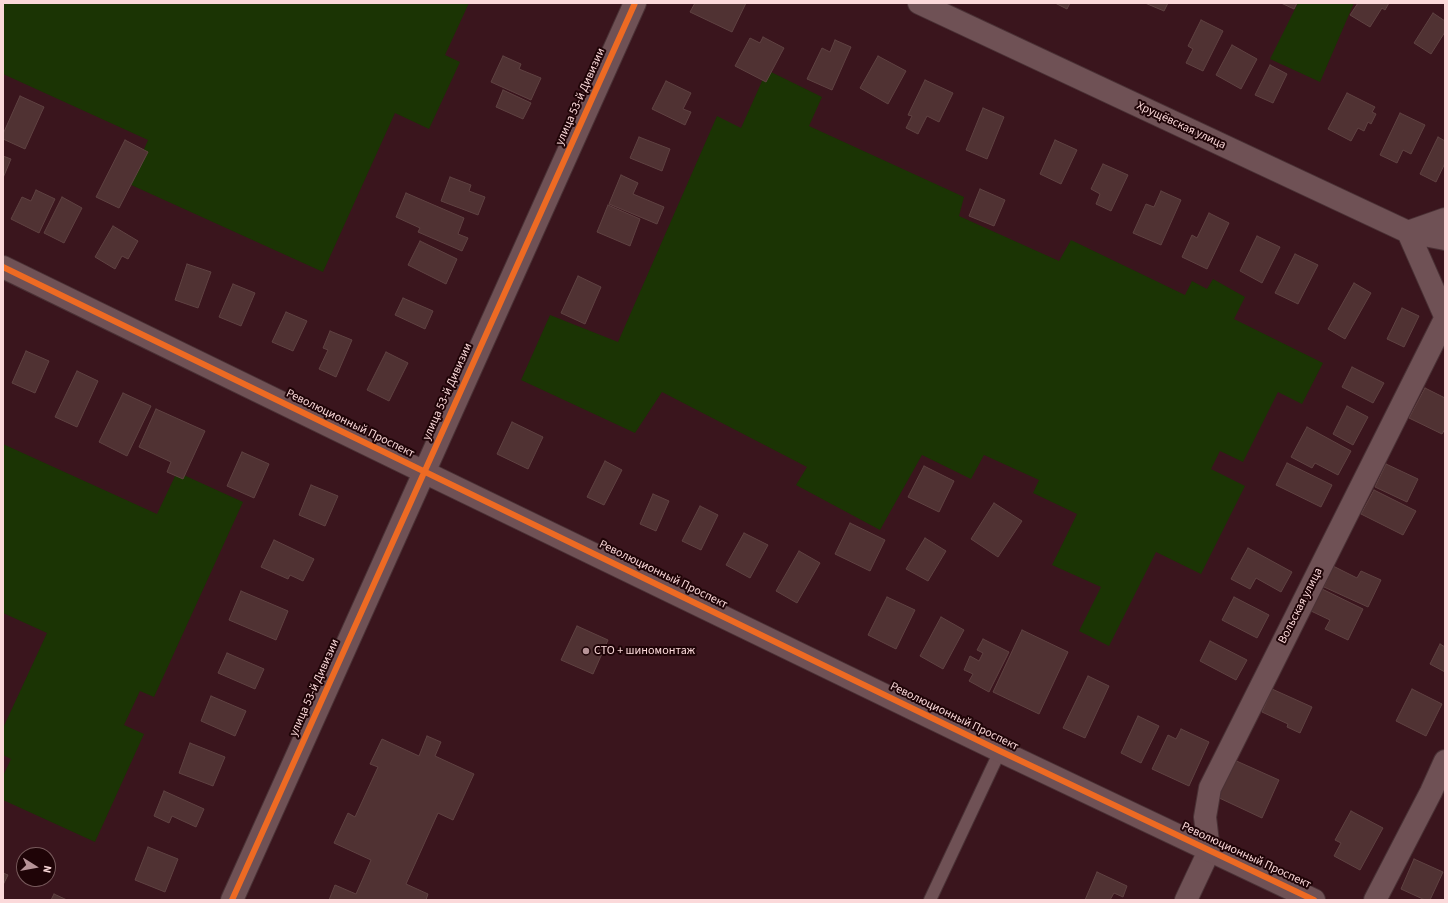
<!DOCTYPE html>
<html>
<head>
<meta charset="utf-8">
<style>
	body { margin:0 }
	#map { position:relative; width:1448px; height:903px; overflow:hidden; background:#3a151d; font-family:"Source Sans 3",sans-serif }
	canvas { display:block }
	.frame { position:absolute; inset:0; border:4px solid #fbd9da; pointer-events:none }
	.north { position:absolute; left:16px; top:847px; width:40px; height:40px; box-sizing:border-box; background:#1f0407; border:1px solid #77595b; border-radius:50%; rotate:101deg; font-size:11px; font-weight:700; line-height:16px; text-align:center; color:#fbd9da }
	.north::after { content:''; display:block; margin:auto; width:14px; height:18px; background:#b79498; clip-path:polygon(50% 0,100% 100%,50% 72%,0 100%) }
</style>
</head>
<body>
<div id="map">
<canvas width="1448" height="903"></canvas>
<div class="frame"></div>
<div class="north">N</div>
</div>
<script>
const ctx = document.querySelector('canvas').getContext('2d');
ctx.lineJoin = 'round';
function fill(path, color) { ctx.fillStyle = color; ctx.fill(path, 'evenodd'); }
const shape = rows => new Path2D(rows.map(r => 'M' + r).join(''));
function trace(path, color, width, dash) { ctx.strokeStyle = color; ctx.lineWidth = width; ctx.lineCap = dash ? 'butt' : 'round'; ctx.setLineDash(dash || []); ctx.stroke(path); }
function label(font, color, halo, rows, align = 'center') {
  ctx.font = font + ' "Source Sans 3",sans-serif'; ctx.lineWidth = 4; ctx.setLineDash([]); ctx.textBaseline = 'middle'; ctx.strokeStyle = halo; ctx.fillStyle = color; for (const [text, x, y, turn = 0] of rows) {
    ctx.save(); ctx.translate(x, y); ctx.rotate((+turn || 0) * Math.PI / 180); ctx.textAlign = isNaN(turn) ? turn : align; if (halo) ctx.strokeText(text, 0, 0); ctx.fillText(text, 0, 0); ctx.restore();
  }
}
fill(shape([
	[3,3,469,3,445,55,460,62,429,129,395,113,323,272,129,184,148,140,3,74],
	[1298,3,1354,3,1320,82,1270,59],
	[767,70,822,97,809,126,964,197,959,216,1059,261,1071,240,1185,295,1192,281,1207,289,1213,279,1245,297,1234,319,1323,363,1302,404,1278,392,1243,462,1220,451,1211,469,1245,486,1201,574,1156,552,1109,646,1079,631,1101,587,1052,565,1077,514,1033,493,1039,480,984,455,971,479,922,455,880,530,796,485,807,467,662,392,635,433,521,380,550,315,618,342,717,116,741,128],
	[3,444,157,514,177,472,243,502,154,697,140,691,124,725,144,734,95,842,3,800,3,776,11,759,3,755,3,728,47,633,3,613]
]), '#1b3404');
const building = shape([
	[695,3,746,3,732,32,690,12,695,3],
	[1055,3,1070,3,1067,9,1055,3],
	[1145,3,1168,3,1164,11,1145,3],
	[1281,3,1297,3,1294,9,1281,3],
	[1358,3,1389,3,1385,10,1382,8,1370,27,1350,15,1358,3],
	[1433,13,1445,21,1445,32,1431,54,1414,43,1433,13],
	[1201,20,1223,31,1203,71,1186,63,1193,49,1188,46,1201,20],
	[763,37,784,48,766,82,735,66,750,38,760,43,763,37],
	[835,40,851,47,832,90,807,79,822,48,830,52,835,40],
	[1232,45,1257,59,1241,89,1216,75,1232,45],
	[503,56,521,64,519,69,541,78,531,100,491,82,503,56],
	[878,56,906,71,888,104,860,88,878,56],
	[1270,65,1287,74,1273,103,1255,95,1270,65],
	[925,80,953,93,939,122,927,116,918,134,906,128,912,116,908,115,925,80],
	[666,81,691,93,683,109,691,112,685,125,652,109,666,81],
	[503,90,531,103,523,119,496,107,503,90],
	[1347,93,1375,107,1372,112,1376,114,1371,124,1368,122,1364,131,1358,128,1351,141,1328,129,1347,93],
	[20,96,44,107,25,149,3,139,3,134,20,96],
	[983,108,1004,117,987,159,966,150,983,108],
	[1400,113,1425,125,1411,154,1403,150,1397,163,1380,155,1400,113],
	[639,137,670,149,662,171,630,158,639,137],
	[1438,137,1445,141,1445,163,1436,182,1420,174,1438,137],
	[125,140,148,152,119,208,96,197,125,140],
	[1055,140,1077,150,1061,184,1040,174,1055,140],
	[3,156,11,159,3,178,3,156],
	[1103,164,1128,175,1111,211,1096,204,1100,194,1091,189,1103,164],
	[621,175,638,183,633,194,664,207,657,224,609,204,621,175],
	[450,177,471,185,469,191,485,197,478,215,441,201,450,177],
	[980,189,1005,200,994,226,969,216,980,189],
	[36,190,55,199,39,233,11,219,22,197,31,201,36,190],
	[1161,191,1181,200,1161,245,1133,233,1146,204,1154,207,1161,191],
	[406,193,464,218,458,234,468,238,462,251,418,232,420,228,396,217,406,193],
	[62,197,82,208,64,243,44,233,62,197],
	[608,205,640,219,630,246,597,232,608,205],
	[1209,213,1229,223,1207,269,1182,257,1192,235,1197,238,1209,213],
	[113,226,138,241,128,259,122,256,115,269,95,257,113,226],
	[1257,236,1280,247,1262,283,1240,271,1257,236],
	[420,241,457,259,446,284,408,265,420,241],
	[1295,254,1318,265,1298,304,1275,293,1295,254],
	[187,264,211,272,198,308,175,300,187,264],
	[578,276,601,287,585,324,561,313,578,276],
	[1354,283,1371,293,1345,339,1328,329,1354,283],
	[233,284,255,293,241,326,219,317,233,284],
	[403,298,433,311,425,329,395,315,403,298],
	[1402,308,1419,316,1404,347,1387,339,1402,308],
	[286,312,307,321,293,351,272,342,286,312],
	[330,331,352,340,336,377,319,369,328,350,323,348,330,331],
	[26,351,49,361,35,393,12,383,26,351],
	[386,352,408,363,389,401,367,390,386,352],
	[1352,367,1384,383,1373,403,1342,387,1352,367],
	[77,371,98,381,77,427,55,417,77,371],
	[1425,388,1445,398,1445,429,1442,434,1409,418,1425,388],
	[123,393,151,406,127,456,99,442,123,393],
	[1347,406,1368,417,1353,445,1333,434,1347,406],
	[156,409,205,431,183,479,167,472,171,462,139,447,156,409],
	[512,422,543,437,528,469,497,454,512,422],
	[1307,427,1351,451,1338,475,1315,463,1312,468,1291,457,1307,427],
	[242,452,269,464,254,498,227,486,242,452],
	[605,461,622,470,604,505,587,497,605,461],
	[1287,463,1332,485,1321,507,1276,485,1287,463],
	[1386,464,1418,479,1407,502,1375,487,1386,464],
	[924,466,954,481,939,512,908,497,924,466],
	[311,485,338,496,325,526,299,515,311,485],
	[1374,490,1416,511,1403,535,1361,514,1374,490],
	[653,494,669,501,656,531,640,524,653,494],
	[994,503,1022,521,998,557,971,539,994,503],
	[700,506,718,515,701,550,682,541,700,506],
	[850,523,885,540,870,571,835,554,850,523],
	[744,533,768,545,750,578,726,565,744,533],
	[925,538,946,551,928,581,906,569,925,538],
	[274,540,314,559,303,581,290,575,288,579,261,567,274,540],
	[1248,548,1292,572,1281,592,1256,578,1250,589,1231,579,1248,548],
	[799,551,820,563,797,603,776,591,799,551],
	[1333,566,1357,578,1361,571,1381,580,1368,607,1324,587,1333,566],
	[1322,589,1363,609,1348,640,1325,629,1330,620,1311,611,1322,589],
	[241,591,288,611,276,640,229,620,241,591],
	[887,597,915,610,896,649,868,635,887,597],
	[1234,597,1269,615,1257,638,1222,620,1234,597],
	[941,617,964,630,943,669,920,656,941,617],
	[577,626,608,640,593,674,561,660,577,626],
	[1022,630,1068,652,1039,714,993,692,1022,630],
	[983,639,1009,652,989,692,969,681,973,674,964,670,970,656,979,661,983,653,977,650,983,639],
	[1210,641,1247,660,1236,680,1200,661,1210,641],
	[1440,644,1445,647,1445,672,1430,664,1440,644],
	[227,653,264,669,255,689,218,673,227,653],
	[1088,676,1109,686,1085,738,1063,728,1088,676],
	[1272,689,1312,707,1300,733,1287,727,1288,724,1262,712,1272,689],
	[1412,689,1442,704,1426,736,1396,721,1412,689],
	[211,696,246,711,235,736,201,721,211,696],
	[1138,716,1159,726,1141,763,1121,753,1138,716],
	[1181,729,1209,742,1189,786,1152,769,1168,735,1176,739,1181,729],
	[427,736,441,742,435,756,474,774,453,820,438,813,406,884,428,894,426,900,329,900,335,885,356,894,371,860,334,843,348,813,355,817,378,767,370,764,382,739,419,756,427,736],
	[190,743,225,757,213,786,179,773,190,743],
	[1232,759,1279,780,1262,818,1215,796,1232,759],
	[164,791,204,809,196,827,172,816,169,823,154,816,164,791],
	[1351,811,1383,828,1360,870,1334,856,1341,843,1335,840,1351,811],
	[148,847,178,859,165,892,135,880,148,847],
	[1414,859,1443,872,1430,900,1425,900,1401,889,1414,859],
	[1097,872,1127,886,1123,897,1114,893,1110,900,1085,900,1097,872],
	[3,873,8,875,3,885,3,873],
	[54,894,67,900,51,900,54,894]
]);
fill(building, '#503233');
trace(building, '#5f4242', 1);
const lane = shape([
	[930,900,1000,751]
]);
const street = shape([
	[919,3,1408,232,1445,239],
	[1445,219,1408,232,1445,316],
	[3,267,424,472],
	[1186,900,1209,851,1205,817,1210,788,1445,319],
	[1375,900,1431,792,1445,761]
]);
const secondary = shape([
	[424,472,1000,751,1314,900],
	[232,900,635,3]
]);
trace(lane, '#4a3135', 14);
trace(street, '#4a3135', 24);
trace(secondary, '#4a3135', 24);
trace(lane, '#6f5155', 12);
trace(street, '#6f5155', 22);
trace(secondary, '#6f5155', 22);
trace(shape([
	[3,267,1000,751,1314,900],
	[232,900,635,3]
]), '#ed6a23', 6);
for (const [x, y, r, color] of [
	[586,651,4,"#b79498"]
]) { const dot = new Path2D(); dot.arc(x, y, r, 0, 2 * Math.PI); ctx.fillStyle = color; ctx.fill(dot); trace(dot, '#1f0407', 1.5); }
label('12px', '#fbd9da', '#1f0407', [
	["улица 53-й Дивизии",581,97,-66],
	["Хрущёвская улица",1181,126,25],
	["улица 53-й Дивизии",448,392,-66],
	["Революционный Проспект",350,424,26],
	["Революционный Проспект",663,575,26],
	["Вольская улица",1301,606,-63],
	["улица 53-й Дивизии",315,688,-66],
	["Революционный Проспект",954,717,26],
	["Революционный Проспект",1246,856,25]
]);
label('12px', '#fbd9da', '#1f0407', [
	["СТО + шиномонтаж",594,651]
], 'left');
</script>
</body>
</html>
